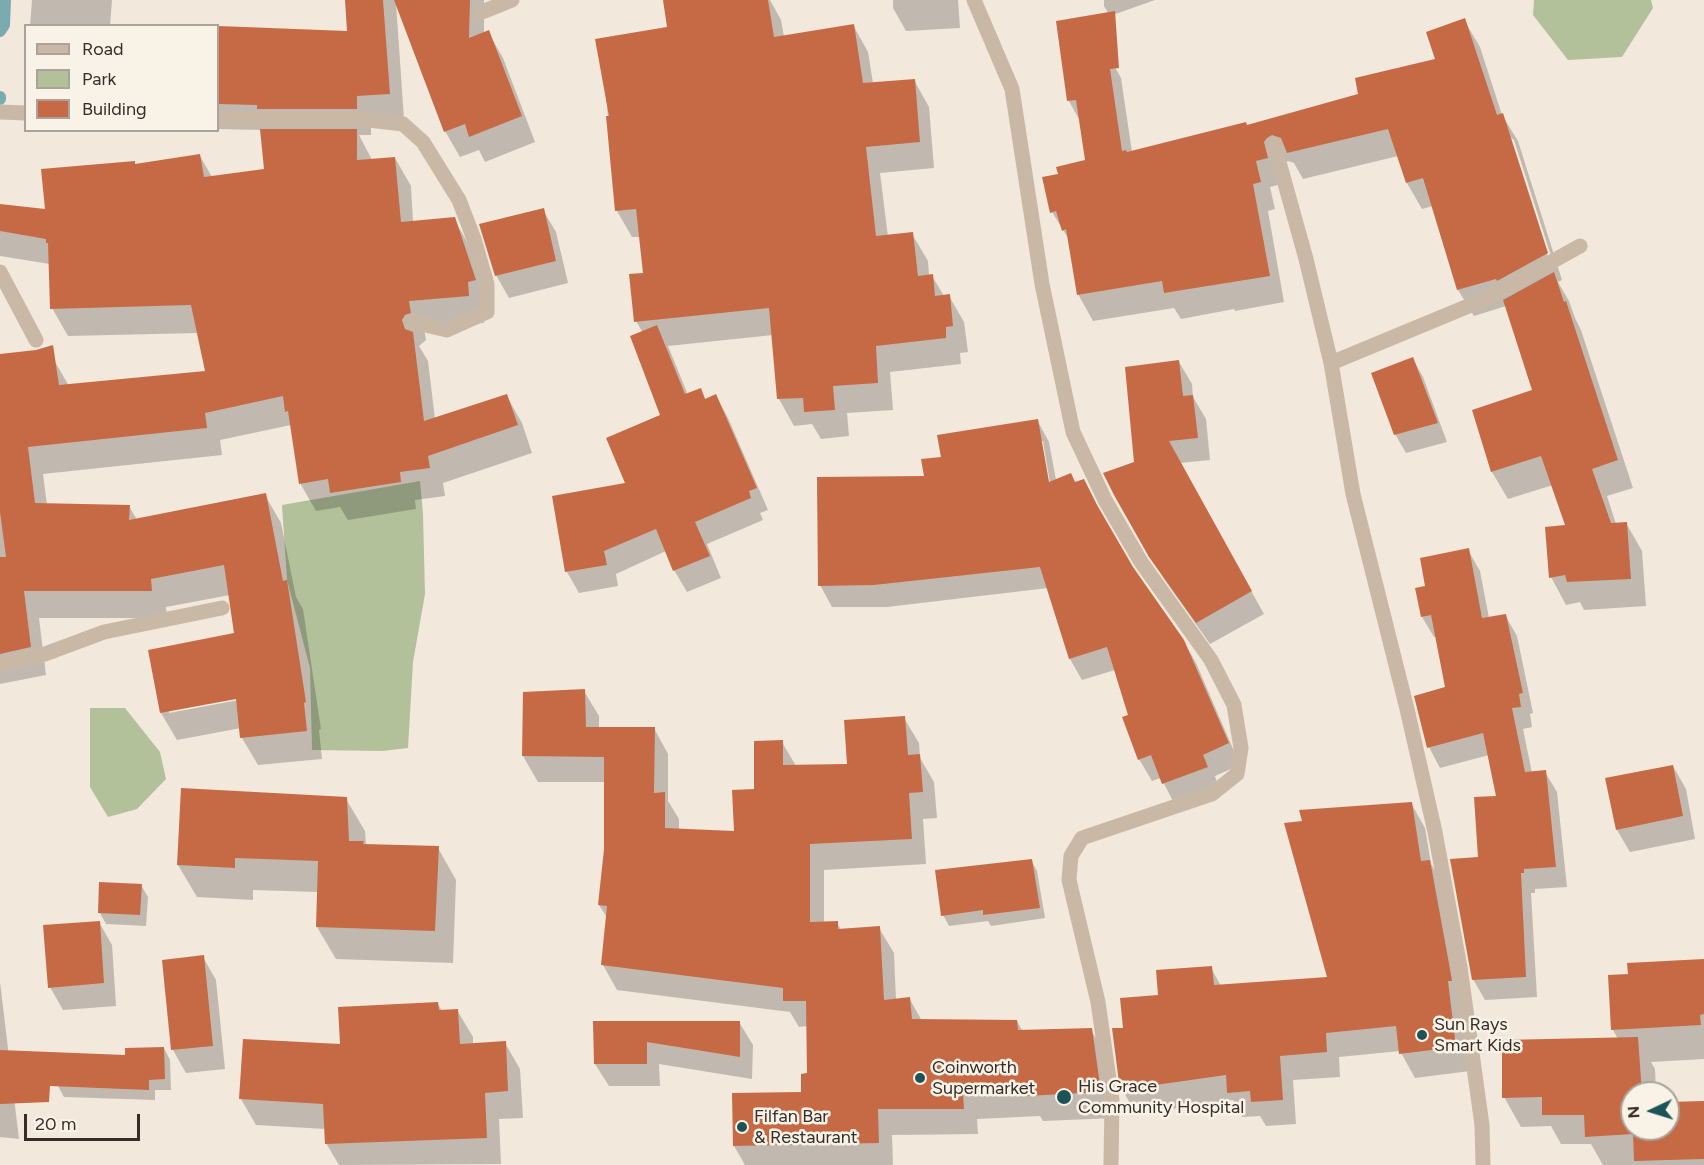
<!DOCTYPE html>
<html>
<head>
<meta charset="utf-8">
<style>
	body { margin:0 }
	#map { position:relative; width:1704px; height:1165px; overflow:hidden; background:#f2e8db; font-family:Figtree,sans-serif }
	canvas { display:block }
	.legend { position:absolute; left:24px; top:24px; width:195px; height:108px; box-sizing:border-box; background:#f9f2e7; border:2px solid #aba39b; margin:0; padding:8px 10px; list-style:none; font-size:18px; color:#362d28 }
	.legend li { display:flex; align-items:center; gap:12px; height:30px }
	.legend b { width:30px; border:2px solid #aba39b }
	.north { position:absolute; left:1620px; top:1081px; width:60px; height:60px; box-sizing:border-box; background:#f9f2e7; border:2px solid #aba39b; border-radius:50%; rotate:266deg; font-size:16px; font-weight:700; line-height:24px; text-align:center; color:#362d28 }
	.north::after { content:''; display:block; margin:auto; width:21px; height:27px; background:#1d5258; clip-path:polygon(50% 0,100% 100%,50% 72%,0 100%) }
	.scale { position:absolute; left:24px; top:1114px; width:116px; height:27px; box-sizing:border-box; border:3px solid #362d28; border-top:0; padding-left:8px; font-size:18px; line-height:21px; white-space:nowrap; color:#362d28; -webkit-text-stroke:4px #f9f2e7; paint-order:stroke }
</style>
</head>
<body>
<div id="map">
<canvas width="1704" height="1165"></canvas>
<ul class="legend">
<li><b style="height:8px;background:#cab8a7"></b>Road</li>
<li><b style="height:16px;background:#b3c19b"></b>Park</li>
<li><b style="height:16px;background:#c66945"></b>Building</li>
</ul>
<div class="north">N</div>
<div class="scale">20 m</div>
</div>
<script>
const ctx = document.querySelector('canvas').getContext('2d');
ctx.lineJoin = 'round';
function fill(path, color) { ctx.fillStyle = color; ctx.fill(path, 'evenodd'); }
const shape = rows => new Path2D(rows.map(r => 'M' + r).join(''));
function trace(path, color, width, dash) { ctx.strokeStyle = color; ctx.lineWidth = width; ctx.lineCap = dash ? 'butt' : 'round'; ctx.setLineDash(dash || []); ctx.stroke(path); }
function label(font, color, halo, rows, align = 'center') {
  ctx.font = font + ' Figtree,sans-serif'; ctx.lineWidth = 5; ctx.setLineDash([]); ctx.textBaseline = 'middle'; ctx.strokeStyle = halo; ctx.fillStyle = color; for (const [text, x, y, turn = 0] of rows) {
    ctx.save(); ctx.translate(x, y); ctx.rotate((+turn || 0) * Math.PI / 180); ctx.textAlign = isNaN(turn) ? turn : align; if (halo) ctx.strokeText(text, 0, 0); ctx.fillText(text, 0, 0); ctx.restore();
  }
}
fill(shape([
	[1534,0,1651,0,1653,8,1622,57,1568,60,1533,15],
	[420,481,423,514,425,594,413,662,408,748,382,751,312,750,310,668,287,580,282,505],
	[90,708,125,708,160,752,166,779,137,809,108,817,90,787]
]), '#b3c19b');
fill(shape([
	[32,0,112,0,110,26,30,26],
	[346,0,484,0,484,34,488,32,503,58,535,142,485,162,479,150,460,157,445,131,396,3,404,119,371,121,371,135,359,135,372,160,395,158,411,186,413,222,454,219,470,247,490,308,483,310,484,323,424,328,426,340,419,346,428,361,435,419,506,395,522,423,532,453,443,483,445,496,415,500,416,509,348,520,340,507,316,511,300,483,291,425,220,440,222,455,43,474,47,505,129,506,137,520,265,495,281,523,296,597,303,609,321,729,319,730,322,759,258,765,242,738,241,728,177,740,161,713,236,634,230,595,166,607,167,618,39,618,46,675,0,684,0,377,54,360,69,386,206,373,198,333,68,336,52,308,50,264,0,256,0,205,46,211,136,166,200,156,212,177,265,170,261,130,218,129,218,28,284,30,348,39],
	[243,696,244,699,169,713,169,710],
	[724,0,770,0,781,20,784,37,853,25,868,52,873,83,914,80,929,107,934,168,880,173,888,237,912,234,928,261,929,276,932,276,944,296,949,296,964,322,968,352,960,353,961,364,890,372,893,410,847,413,849,436,821,439,812,424,794,426,779,399,773,335,668,346,688,395,700,390,706,400,716,396,728,418,768,510,760,513,763,520,707,544,721,578,687,592,674,570,666,551,616,574,618,586,579,593,567,572,627,484,662,416,643,333,636,321,645,275,641,237,632,237,617,211,605,86,668,28],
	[893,0,958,0,960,28,906,31,893,8],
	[1104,0,1155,0,1110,16,1104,6],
	[1464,20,1480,47,1502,115,1518,141,1562,280,1558,282,1569,301,1575,318,1581,330,1633,488,1607,496,1616,524,1626,523,1642,551,1646,606,1584,610,1580,602,1566,605,1551,577,1567,526,1553,485,1508,499,1492,472,1474,411,1534,391,1506,306,1474,316,1458,290,1433,206,1422,209,1407,183,1398,156,1303,179,1294,163,1288,161,1282,164,1282,184,1270,187,1275,209,1268,211,1284,302,1235,311,1234,309,1181,319,1174,308,1093,321,1078,294,1068,238,1052,212,1060,175,1086,161,1080,121,1069,101,1106,51,1121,78,1132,152,1247,127,1360,95,1437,60],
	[1509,136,1514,140,1552,259,1549,260],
	[543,210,556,232,568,283,509,298,496,275],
	[1413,359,1423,377,1447,442,1406,453,1395,434],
	[1179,362,1192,384,1193,397,1206,419,1210,460,1180,463,1264,614,1210,644,1164,579,1115,495,1136,463],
	[1037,420,1049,442,1056,480,1075,484,1084,481,1131,568,1183,640,1196,663,1240,765,1215,776,1219,789,1175,805,1161,778,1152,781,1139,759,1130,716,1115,670,1082,680,1070,659,1048,588,887,607,832,607,820,585,943,459],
	[1040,441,1043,441,1051,489,1048,490],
	[1468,550,1480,571,1489,618,1505,615,1517,636,1533,713,1530,714,1532,727,1523,729,1532,773,1545,772,1557,792,1567,887,1535,889,1535,893,1531,893,1537,997,1485,1000,1473,979,1479,858,1498,797,1489,755,1440,768,1429,747,1447,688,1437,637,1434,637,1422,617,1427,587],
	[584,691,599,716,599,728,654,728,668,754,668,801,679,819,679,830,736,833,782,742,796,766,848,766,904,718,919,743,920,758,934,782,937,818,923,819,926,864,824,870,824,923,837,922,841,930,879,928,894,953,896,1000,909,998,922,1021,1017,1021,1023,1032,1091,1030,1106,1055,1115,1118,1043,1121,1040,1116,977,1119,978,1134,892,1135,893,1165,745,1165,734,1146,803,1093,808,1075,808,1026,799,1027,790,1012,617,990,603,965,608,919,599,905,605,850,606,782,538,782,523,756,524,693],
	[1673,766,1686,789,1695,839,1630,852,1617,830],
	[346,799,365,831,366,845,438,848,456,880,453,963,336,959,317,927,318,892,253,890,253,900,197,897,178,865],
	[1411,803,1425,828,1431,864,1444,886,1470,1071,1415,1078,1400,1051,1339,1057,1340,1077,1293,1080,1296,1124,1266,1126,1260,1116,1242,1117,1233,1100,1136,1114,1122,1089,1124,1029,1159,996,1211,968,1221,986,1329,979],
	[1031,860,1037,871,1045,918,991,926,988,921,949,926,943,915],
	[141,885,148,897,146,926,106,924,100,913],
	[99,922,112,945,116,1006,63,1010,50,987],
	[203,957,216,980,225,1069,186,1073,173,1050],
	[1704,963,1704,1059,1651,1062,1655,1069,1656,1093,1632,1093,1632,1129,1668,1129,1668,1103,1704,1102,1704,1165,1603,1165,1591,1144,1561,1144,1551,1126,1521,1127,1504,1097,1618,1039,1613,1030,1630,975],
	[0,982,19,1139,0,1137],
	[438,1004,442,1011,457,1010,473,1037,473,1044,505,1043,520,1069,523,1118,499,1119,501,1164,339,1165,326,1143,326,1129,256,1125,241,1099,341,1045],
	[595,1022,739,1022,753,1045,752,1079,659,1064,660,1086,609,1086,595,1064],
	[164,1048,170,1060,171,1090,155,1090,155,1100,64,1097,58,1086,126,1057]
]), '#0003');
trace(shape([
	[0,31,4,25,5,0],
	[0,97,0,99]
]), '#7aabaf', 12);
fill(shape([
	[345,0,383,0,390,94,357,96,357,109,257,109,257,105,218,104,218,26,347,31],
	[394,0,470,0,469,38,489,30,522,116,469,137,465,124,444,132],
	[663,0,768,0,774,37,854,24,863,83,915,79,920,142,866,147,876,236,913,232,918,276,933,274,935,296,950,294,953,326,946,327,946,338,876,346,878,383,833,386,835,410,804,412,803,398,777,399,769,308,634,322,629,274,643,273,636,209,615,211,606,116,609,116,595,39,667,27],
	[1115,11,1119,68,1110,69,1122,151,1126,150,1127,152,1246,122,1247,125,1358,94,1355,78,1435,59,1426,32,1465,18,1497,115,1503,113,1548,253,1497,281,1496,279,1457,290,1423,178,1406,183,1388,129,1287,153,1281,138,1272,135,1267,138,1264,142,1268,158,1256,161,1261,182,1253,184,1270,276,1164,293,1162,281,1077,295,1066,229,1062,231,1056,211,1050,213,1042,177,1058,174,1056,167,1085,160,1076,100,1067,101,1056,21],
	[260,129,357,129,357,160,395,157,401,222,455,217,476,280,468,282,469,296,409,301,411,313,405,315,402,320,405,329,413,332,424,421,507,394,518,425,428,456,430,468,400,472,401,482,330,493,328,479,299,484,288,411,285,412,283,396,205,413,207,428,28,447,35,503,130,505,129,520,266,493,283,581,287,580,306,702,304,703,307,731,240,738,236,699,160,713,148,650,234,633,224,565,151,579,152,591,24,591,31,647,0,654,0,557,6,557,0,512,0,354,36,350,53,345,59,385,205,371,191,305,50,309,48,243,46,243,46,239,0,231,0,204,45,209,41,169,135,161,135,164,200,154,204,177,264,169],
	[544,208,556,261,495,276,479,224],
	[1554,272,1564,302,1566,301,1618,460,1592,469,1611,523,1627,522,1631,579,1567,582,1565,575,1549,578,1545,527,1565,525,1541,456,1491,472,1472,410,1532,390,1503,300],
	[657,325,685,394,701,388,705,399,716,394,757,488,749,491,751,498,695,522,710,556,673,571,656,529,604,551,607,565,565,572,552,496,625,483,606,438,660,415,630,336],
	[1413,357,1438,423,1394,435,1371,373],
	[1179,360,1183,396,1193,395,1198,438,1169,441,1252,591,1196,623,1149,557,1114,495,1103,473,1134,462,1125,367],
	[1038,419,1049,482,1071,473,1075,482,1084,479,1097,505,1133,567,1184,640,1229,743,1203,755,1208,767,1162,784,1151,755,1138,760,1122,717,1128,715,1107,647,1069,659,1040,567,874,585,818,586,817,477,924,476,921,459,941,457,937,435],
	[1469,548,1482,618,1506,614,1523,693,1519,694,1521,707,1512,708,1525,772,1546,770,1556,867,1524,869,1524,873,1521,873,1526,977,1472,980,1450,859,1478,857,1474,797,1496,796,1483,733,1427,748,1414,696,1445,687,1431,615,1421,617,1415,588,1425,586,1420,558],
	[585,689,586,727,655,727,654,793,665,792,665,828,734,831,732,790,754,789,754,741,783,740,783,765,847,764,844,720,905,716,908,755,920,754,923,792,909,793,912,839,810,844,810,922,838,921,838,929,880,926,884,1000,910,997,912,1019,1017,1020,1018,1030,1092,1028,1101,1092,1027,1096,1027,1090,963,1093,964,1109,878,1109,879,1143,733,1146,732,1093,801,1092,801,1074,807,1073,806,1001,783,1001,783,988,601,965,607,906,598,905,604,849,604,757,522,756,523,692],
	[1673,765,1683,816,1616,830,1605,778],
	[181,788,347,797,349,841,364,841,363,844,439,846,435,931,316,927,318,861,235,858,235,868,177,865],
	[1412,802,1421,861,1430,860,1450,969,1452,981,1448,981,1456,1047,1399,1054,1396,1026,1326,1033,1327,1052,1280,1056,1283,1100,1251,1102,1250,1091,1227,1093,1226,1075,1120,1090,1112,1028,1123,1028,1120,998,1158,995,1156,970,1212,966,1214,985,1327,977,1284,823,1302,821,1299,810],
	[1032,859,1040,908,983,915,983,910,941,916,935,870],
	[99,882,142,884,140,915,98,913],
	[100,921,104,983,48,988,43,925],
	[204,955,213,1046,171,1050,162,960],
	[1704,959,1704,1014,1700,1015,1701,1025,1611,1030,1608,975,1628,974,1627,963],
	[438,1002,439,1010,458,1009,460,1044,506,1041,508,1091,485,1093,487,1138,325,1144,323,1104,239,1099,243,1039,340,1044,338,1007],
	[593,1021,740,1021,740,1057,647,1042,647,1064,594,1064],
	[1638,1037,1642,1093,1632,1093,1632,1129,1668,1129,1668,1102,1704,1101,1704,1159,1634,1161,1633,1134,1585,1137,1584,1115,1542,1115,1542,1097,1502,1098,1502,1040],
	[164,1047,165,1079,149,1080,149,1090,50,1086,49,1102,0,1104,0,1050,125,1055,125,1048]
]), '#c66945');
trace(shape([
	[974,0,1012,89,1042,284,1073,432,1105,500,1141,562,1211,660,1234,705,1241,748,1237,774,1212,794,1082,838,1071,856,1069,880,1098,1002,1112,1100,1111,1165],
	[482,12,512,0],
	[0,112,26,113],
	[218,119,360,119,403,124,423,142,459,200,474,239,487,284,487,312,447,330,412,322],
	[1274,144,1306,259,1331,363,1353,494,1407,709,1435,832,1460,967,1482,1125,1483,1165],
	[0,272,36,340],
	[1331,363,1483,300,1580,246],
	[0,664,45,654,104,632,222,608]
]), '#cab8a7', 15);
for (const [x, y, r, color] of [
	[1422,1035,6,"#1d5258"],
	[920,1078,6,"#1d5258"],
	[1064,1097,8,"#1d5258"],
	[742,1127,6,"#1d5258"]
]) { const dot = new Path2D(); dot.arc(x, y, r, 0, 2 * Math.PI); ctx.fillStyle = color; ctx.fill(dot); trace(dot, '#f9f2e7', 2); }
label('18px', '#362d28', '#f9f2e7', [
	["Sun Rays",1434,1025],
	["Smart Kids",1434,1046],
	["Coinworth",932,1068],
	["Supermarket",932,1089],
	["His Grace",1078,1087],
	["Community Hospital",1078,1108],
	["Filfan Bar",754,1117],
	["& Restaurant",754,1138]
], 'left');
</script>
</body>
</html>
